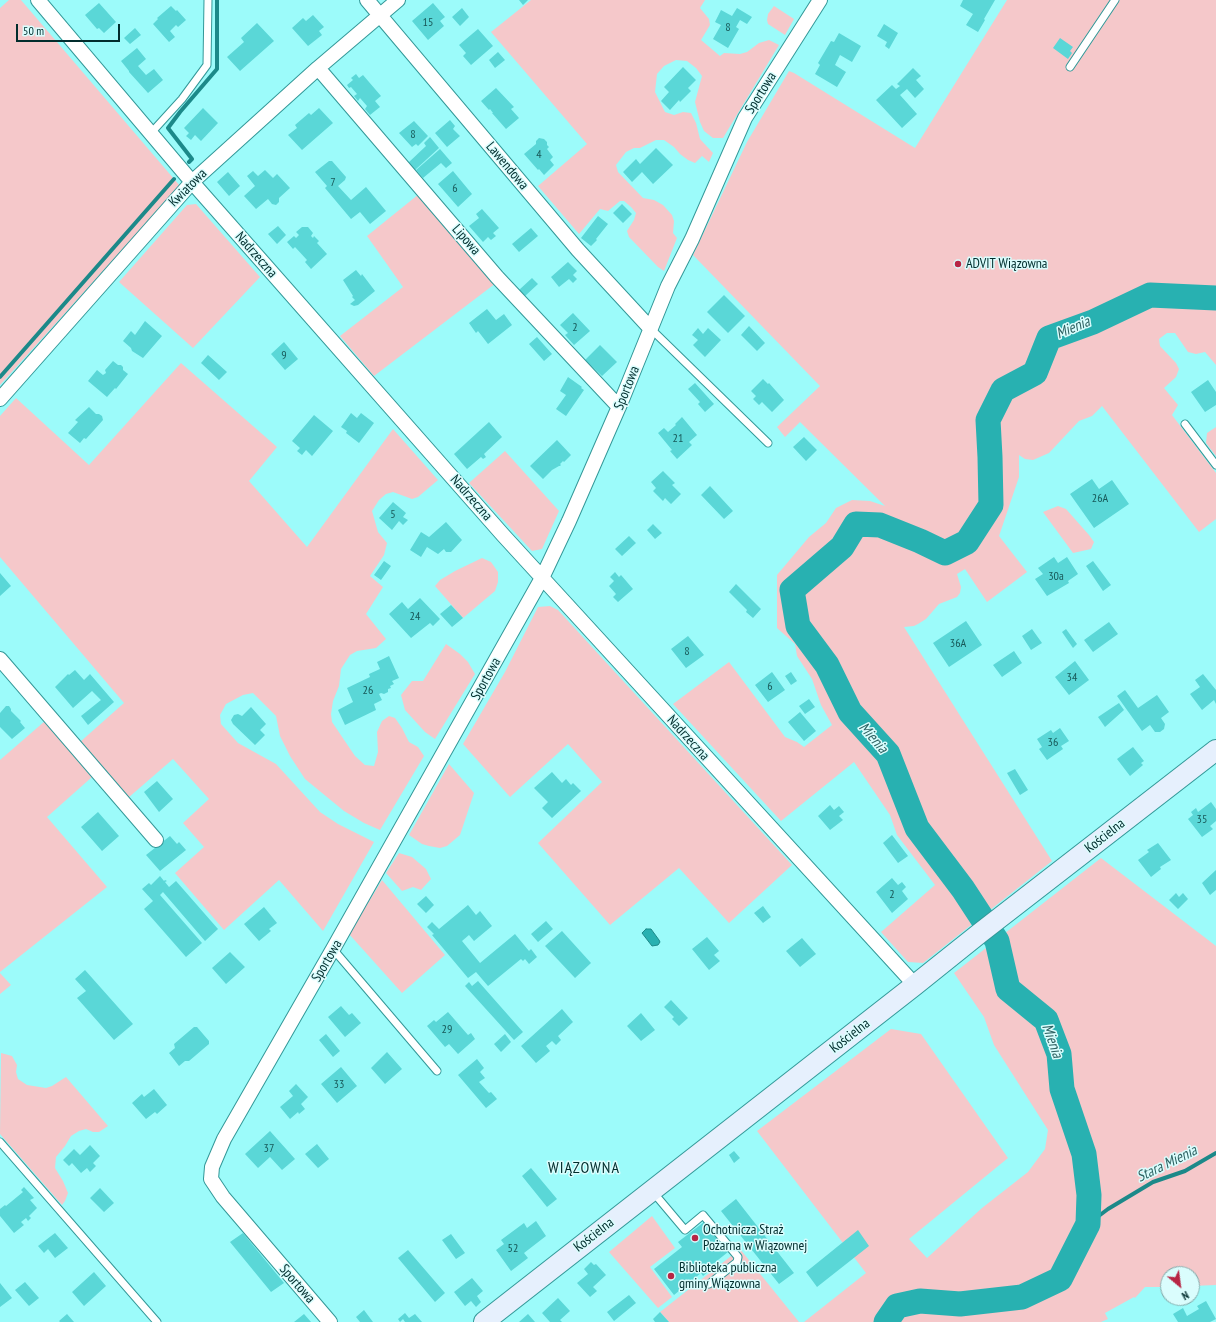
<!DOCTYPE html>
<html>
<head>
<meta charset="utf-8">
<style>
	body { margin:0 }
	#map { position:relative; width:1216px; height:1322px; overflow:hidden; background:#9cfbfa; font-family:"PT Sans Narrow",sans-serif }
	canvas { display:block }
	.north { position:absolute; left:1160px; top:1266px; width:40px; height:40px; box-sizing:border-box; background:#dafdfd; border:1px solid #83aaaa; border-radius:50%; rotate:151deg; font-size:11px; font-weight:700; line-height:16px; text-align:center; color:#012d2d }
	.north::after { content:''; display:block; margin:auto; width:14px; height:18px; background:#b72645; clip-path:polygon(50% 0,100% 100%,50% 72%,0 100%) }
	.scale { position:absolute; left:16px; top:24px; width:104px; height:18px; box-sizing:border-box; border:2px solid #012d2d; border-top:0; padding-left:5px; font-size:12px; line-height:14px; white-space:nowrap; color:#012d2d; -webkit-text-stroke:3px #dafdfd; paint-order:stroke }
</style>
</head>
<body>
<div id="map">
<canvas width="1216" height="1322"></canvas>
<div class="north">N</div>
<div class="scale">50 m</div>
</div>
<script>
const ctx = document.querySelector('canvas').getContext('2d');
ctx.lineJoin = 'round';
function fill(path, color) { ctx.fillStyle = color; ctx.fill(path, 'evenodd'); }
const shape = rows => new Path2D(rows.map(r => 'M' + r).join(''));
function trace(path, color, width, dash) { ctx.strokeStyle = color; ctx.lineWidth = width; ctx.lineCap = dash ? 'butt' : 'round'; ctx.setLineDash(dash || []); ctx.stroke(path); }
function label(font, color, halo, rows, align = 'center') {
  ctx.font = font + ' "PT Sans Narrow",sans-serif'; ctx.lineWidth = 3; ctx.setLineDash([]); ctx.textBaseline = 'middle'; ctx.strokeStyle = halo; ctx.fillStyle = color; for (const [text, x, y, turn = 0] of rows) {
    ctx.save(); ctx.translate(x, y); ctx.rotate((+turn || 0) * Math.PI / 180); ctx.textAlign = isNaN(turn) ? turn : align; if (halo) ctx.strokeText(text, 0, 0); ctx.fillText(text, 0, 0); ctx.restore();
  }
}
fill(shape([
	[9,0,21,0,180,186,0,385,0,8],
	[531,0,705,0,700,8,709,19,710,25,701,40,720,56,724,53,740,54,747,52,759,43,769,40,779,45,723,138,713,138,704,131,700,122,695,102,702,76,696,68,687,61,676,60,664,66,657,74,655,92,665,112,674,115,683,112,691,113,696,123,700,139,713,153,709,162,702,156,695,163,688,160,680,154,674,147,664,140,656,140,640,148,634,148,626,152,616,165,618,172,643,198,654,200,663,205,672,215,674,221,673,233,677,238,664,271,658,267,629,237,627,231,634,220,636,213,631,207,624,201,620,201,608,211,600,209,579,234,538,186,587,144,491,32],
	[1007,0,1216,0,1216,365,1205,352,1196,354,1188,352,1175,333,1167,333,1159,339,1160,346,1176,363,1179,369,1176,377,1164,388,1178,405,1172,415,1216,473,1216,519,1199,532,1102,406,1092,416,1079,421,1049,453,1033,460,1025,459,1019,455,1019,477,999,536,1027,572,987,602,965,569,957,574,961,587,960,593,957,597,939,604,926,619,918,624,914,626,904,627,1052,861,923,963,908,962,881,932,935,885,897,835,890,815,854,762,781,821,673,704,729,662,785,737,797,742,804,747,832,725,821,705,812,679,797,656,795,644,777,628,777,575,809,537,826,523,836,508,852,500,870,501,885,506,800,422,785,437,777,427,820,386,693,255,747,142,789,71,794,73,915,148],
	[774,6,794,19,785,35,768,24,767,20,768,14],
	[419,194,496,283,374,376,340,336,403,287,367,236],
	[196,204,260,277,193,348,119,282,187,205],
	[181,363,277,447,249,481,307,547,393,429,438,480,418,497,412,499,393,492,386,494,379,500,372,511,378,532,387,543,384,555,370,576,383,587,366,614,386,639,376,648,357,651,350,655,341,669,339,686,333,701,331,714,332,722,355,756,365,765,374,766,378,752,377,732,382,721,389,716,395,718,402,728,409,742,418,747,424,756,380,830,364,823,344,811,305,779,290,756,280,736,276,716,253,693,243,695,226,704,220,715,221,724,238,743,276,764,320,812,338,824,374,842,323,931,279,880,224,930,175,873,204,847,183,823,209,799,173,759,128,798,80,742,124,703,0,557,0,416,16,398,89,465],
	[1216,427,1216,456,1206,443,1207,433],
	[505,451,559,511,542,549,532,551,469,483],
	[1058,506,1066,509,1089,535,1094,542,1091,549,1073,553,1043,512],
	[482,558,491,562,498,572,498,582,495,591,463,618,435,586,440,580,455,571],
	[550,606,558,610,792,865,729,923,679,868,610,925,538,843,602,782,568,744,510,797,463,744,505,672,538,607],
	[446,644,460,654,468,662,475,674,435,739,425,732,405,710,401,695,412,681,423,681],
	[45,721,92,777,47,817,107,887,0,972,0,760],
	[449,764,474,793,460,835,447,846,440,848,429,846,422,844,409,835],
	[399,853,412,857,426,869,431,879,421,890,413,887,402,891,386,873],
	[1101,858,1216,946,1216,1285,1192,1286,1192,1274,1168,1274,1168,1287,1145,1287,1135,1298,1134,1297,1105,1313,1108,1319,1101,1322,804,1322,866,1273,757,1131,891,1029,921,1034,1008,1158,909,1239,927,1258,982,1208,1028,1172,1045,1149,1048,1130,994,1045,984,1017,954,973],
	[382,880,445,955,402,993,349,934],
	[0,973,11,985,0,994],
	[1,1053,12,1056,17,1065,16,1072,18,1079,27,1085,46,1088,52,1086,66,1077,108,1126,99,1132,93,1132,86,1129,79,1131,71,1136,65,1146,56,1157,55,1168,63,1181,68,1193,65,1201,62,1205,0,1134],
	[652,1216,675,1248,650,1267,672,1297,658,1308,609,1252],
	[740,1249,799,1322,669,1322,660,1312]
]), '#f5c8ca');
const water = shape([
	[646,929,651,929,659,940,660,942,658,945,652,946,642,933,646,929]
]);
fill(water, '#28b1b1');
trace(water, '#1c8989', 1);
trace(shape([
	[189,162,192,159,168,128,180,112,217,69,217,0],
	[0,377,174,179],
	[1088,1224,1108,1209,1153,1182,1185,1171,1216,1153]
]), '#1c8989', 4);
trace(shape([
	[886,1322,897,1306,920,1301,960,1304,1022,1297,1060,1279,1088,1224,1089,1195,1084,1154,1062,1089,1059,1054,1046,1020,1008,989,997,941,963,889,917,828,888,754,850,712,827,665,798,626,792,590,842,547,856,524,880,525,920,541,945,553,967,542,991,505,990,457,988,420,1003,390,1035,373,1049,338,1093,322,1150,295,1216,298]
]), '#28b1b1', 25);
fill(shape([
	[519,0,528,0,523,5],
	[963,0,995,0,984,19,985,20,978,32,966,25,973,14,960,6],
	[99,3,116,22,104,33,99,28,97,29,85,15],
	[433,3,445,17,440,21,444,26,428,40,412,21],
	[171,6,176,11,177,10,186,20,178,27,176,25,170,31,175,37,169,42,153,24,158,19,157,18],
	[462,8,469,17,460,26,452,17],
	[737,8,752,17,747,24,740,20,736,27,739,29,728,48,713,39,721,25,715,22,721,10,732,16],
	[313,15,324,27,319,31,322,35,308,46,292,28,303,18,306,21],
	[257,23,274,41,240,71,227,57,244,42,241,38],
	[884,24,898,33,889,49,885,46,887,42,877,36],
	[135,28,141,35,130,44,124,38],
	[478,29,493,46,471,65,463,56,466,53,459,45],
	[839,33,861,46,852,62,840,55,835,65,846,72,837,87,815,74,820,65,818,63,831,41,834,42],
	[1060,38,1073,47,1070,51,1072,53,1068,59,1053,48],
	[137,48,146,59,138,66,146,75,154,69,163,80,148,93,129,72,129,71,121,61],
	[498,52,505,60,495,68,489,60],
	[683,67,696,80,688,88,691,91,680,102,679,100,670,110,661,101,669,92,664,87],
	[913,68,921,76,916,80,924,89,915,98,907,89,900,95,917,114,902,128,876,100,892,85,896,89,900,86,897,84],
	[356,74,359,78,363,75,381,96,375,101,380,107,370,115,365,109,367,106,360,98,358,101,354,96,357,94,351,87,349,88,347,85,353,80,351,78],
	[496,88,514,107,511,109,519,118,506,129,492,113,493,113,490,109,489,110,481,101],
	[203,108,218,123,201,141,195,135,191,140,186,136,189,133,184,128],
	[319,108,333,123,302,150,288,135,297,128,295,125,309,113,311,115],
	[450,120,455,126,453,129,460,136,447,147,435,133],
	[414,121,428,136,418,146,416,144,412,147,399,133],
	[430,137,439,148,415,170,408,163,426,146,424,143],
	[539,138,544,139,547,142,547,145,549,147,547,149,553,157,550,160,554,165,544,175,539,169,538,170,524,154,536,144,536,141],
	[656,148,673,165,653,184,642,172,632,182,623,172,636,159,640,164],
	[440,149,452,163,446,168,441,163,423,178,416,170],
	[329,161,332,161,346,177,345,180,338,186,351,200,366,187,386,211,370,224,360,212,351,219,325,188,327,186,315,172],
	[265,170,273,178,277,174,290,188,279,198,279,202,276,205,272,204,268,199,256,209,244,196,255,186,247,176,253,171,258,176],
	[453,171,472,194,458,207,438,184],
	[228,172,240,186,229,196,217,182],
	[622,204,632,214,623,223,613,213],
	[482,209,499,228,493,233,496,236,491,240,488,237,483,242,469,226,479,218,476,214],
	[598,216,608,224,596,239,597,240,591,246,581,238],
	[278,226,286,235,277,244,268,234],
	[302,227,308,227,313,233,311,236,313,238,314,236,319,241,317,243,327,254,311,269,305,262,307,260,295,247,293,249,287,242,294,236,296,238,299,235,296,232],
	[531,228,538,236,519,252,512,244],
	[568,262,577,271,573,275,577,279,573,283,569,279,559,287,551,277],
	[356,270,361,276,362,274,375,291,358,305,354,306,350,304,355,300,352,297,353,296,343,280],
	[532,278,538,284,524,297,519,290],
	[724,295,745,316,728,333,707,312],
	[487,309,496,320,504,314,512,325,488,344,478,331,476,333,469,323],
	[573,313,590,331,574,345,565,335,568,333,560,325],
	[145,321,162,336,143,358,132,351,131,348,123,341,131,331,135,335],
	[749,326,765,343,757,351,741,335],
	[698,328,703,334,708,328,721,340,705,357,693,345,698,340,692,335],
	[537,337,552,354,544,361,529,344],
	[284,342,298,359,285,370,271,354],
	[600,345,617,362,602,376,585,360],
	[208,355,227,372,219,380,201,363],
	[113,361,118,365,121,365,123,367,123,370,128,374,116,389,115,388,107,397,88,381,97,370,103,375,106,373,105,370],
	[568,377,582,387,581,388,584,390,566,416,556,409,566,395,560,391],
	[763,379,768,384,769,383,784,400,772,412,762,402,759,405,753,399,756,396,751,391],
	[1208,380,1216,392,1216,405,1205,412,1191,392],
	[695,383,714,404,705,412,698,404,700,402,688,389],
	[89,407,96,414,99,414,102,416,103,420,86,439,84,438,80,443,68,433,78,422,75,420],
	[351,413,357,418,361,413,374,423,359,443,346,433,347,431,341,427],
	[314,415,333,431,312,456,306,450,302,455,297,451,300,448,292,441],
	[682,417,697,435,689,442,692,445,677,459,670,451,672,450,658,433,664,428,668,432,676,425,675,424],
	[489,422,502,437,484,454,486,457,483,459,481,457,467,469,454,454],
	[804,437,817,450,806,461,793,447],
	[557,440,571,455,564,462,563,461,560,464,561,465,560,466,559,466,552,470,543,479,530,466],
	[663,471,675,483,672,485,681,494,671,504,665,498,663,501,653,491,656,488,651,482],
	[1092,479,1099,489,1112,480,1129,504,1094,528,1070,494],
	[710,486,733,511,724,519,701,495],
	[393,502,406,513,403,517,408,520,403,525,399,521,392,530,379,518],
	[446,522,462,540,451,552,446,552,444,549,438,554,427,547,421,557,410,550,421,532,429,537],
	[653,524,662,533,655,539,647,530],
	[629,536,636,543,622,556,615,549],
	[1054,557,1058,563,1067,557,1078,574,1068,581,1069,583,1047,596,1035,579,1043,574,1038,568],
	[384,561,391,566,381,580,374,575],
	[1093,561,1111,585,1103,591,1086,566],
	[615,572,619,577,621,575,633,589,618,602,613,597,616,594,609,586,614,581,610,577],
	[0,573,11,586,0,596],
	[736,584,761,609,753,618,746,612,747,610,729,592],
	[420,598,440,619,433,626,430,623,411,638,389,614,402,602,408,609],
	[451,605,463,618,452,627,440,614],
	[966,621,982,645,949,667,933,643],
	[1109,622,1118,634,1093,652,1084,640],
	[1032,629,1042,643,1031,650,1022,636],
	[1066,629,1077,644,1073,648,1062,632],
	[688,636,704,655,686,668,671,649],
	[1014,651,1022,663,1002,677,993,665],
	[389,656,399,678,392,681,394,684,390,686,391,688,388,689,388,692,384,694,381,693,379,694,382,700,374,704,376,710,345,725,338,710,353,702,347,688,370,677,369,674,380,669,377,662],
	[1075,661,1089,680,1069,695,1055,677],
	[75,670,84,680,90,674,114,702,88,725,81,716,101,700,92,691,73,708,55,687,68,674,69,675],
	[772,672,785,690,768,702,755,685],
	[791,672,797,681,791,685,785,676],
	[1203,674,1216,690,1216,704,1214,700,1202,710,1190,694,1200,687,1195,680],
	[1125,690,1138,708,1157,695,1169,712,1161,718,1165,724,1164,729,1160,732,1155,732,1150,725,1142,731,1117,696],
	[809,699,815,707,805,714,799,706],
	[1119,703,1124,710,1105,727,1098,717],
	[6,706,9,706,11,709,11,711,21,721,20,722,25,728,12,739,0,727,0,713],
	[251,707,266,724,260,730,265,735,255,745,233,724,231,720,234,715,238,714,242,716],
	[800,712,816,731,804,741,788,722],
	[1060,728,1069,741,1061,746,1063,749,1047,760,1039,749,1042,747,1037,739,1051,730,1053,733],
	[1133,747,1144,761,1141,763,1143,765,1130,776,1117,759],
	[1015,769,1028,790,1020,795,1007,773],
	[552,772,562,783,566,779,571,785,573,783,581,791,552,818,542,808,548,802,534,788],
	[157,781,173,799,159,812,144,792],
	[1211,802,1216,809,1216,821,1210,826,1213,829,1202,837,1188,819,1193,815,1191,812,1196,808,1198,812],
	[830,805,834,810,839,806,844,812,839,816,843,820,830,830,818,816],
	[98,812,119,836,102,851,81,827],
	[892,835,908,856,898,863,883,843],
	[170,836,177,844,179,842,186,850,160,871,146,855],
	[1158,843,1171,860,1160,867,1161,869,1151,877,1138,860,1149,852,1147,850],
	[1216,870,1216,890,1210,895,1202,883],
	[160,876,164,881,165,880,167,881,165,882,169,887,176,881,218,929,205,941,163,892,160,895,202,943,186,957,144,909,153,901,142,889,149,883,151,885],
	[892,878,898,885,902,882,906,887,902,891,908,899,892,913,876,892],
	[1176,893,1179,897,1183,893,1188,899,1178,909,1169,900],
	[426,896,434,905,426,913,417,904],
	[468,905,476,915,480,911,492,926,474,941,469,935,462,941,480,963,515,934,529,951,531,949,537,957,529,964,525,959,523,961,521,959,488,986,476,972,468,978,432,935,434,934,427,927,432,922,439,929],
	[763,906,771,917,763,923,754,913],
	[264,907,277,923,269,929,271,931,259,941,244,924],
	[546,921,553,929,538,942,531,934],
	[562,931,591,963,575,978,545,946],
	[707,937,719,951,714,955,720,961,709,970,692,949],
	[802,938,816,954,800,967,786,951],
	[230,952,245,967,226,984,212,968],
	[85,970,133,1024,114,1040,77,998,86,991,75,979],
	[478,981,523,1032,514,1040,465,986,469,982,472,986],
	[671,1000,688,1018,679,1026,672,1019,674,1017,664,1007],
	[341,1006,349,1015,352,1013,361,1023,345,1037,328,1017],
	[562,1009,573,1022,558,1036,561,1040,556,1045,552,1041,546,1046,550,1051,536,1063,521,1046],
	[448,1012,468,1035,471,1033,475,1039,458,1054,449,1044,445,1047,427,1026,434,1020,436,1022],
	[641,1013,655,1030,641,1041,627,1026],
	[194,1027,197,1027,209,1041,209,1044,189,1061,185,1061,179,1066,169,1053,175,1048,174,1044],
	[326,1034,340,1051,333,1057,319,1040],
	[505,1034,511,1042,501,1052,494,1044],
	[387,1052,402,1069,385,1084,371,1068],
	[477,1059,484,1068,480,1072,485,1078,479,1082,489,1093,491,1092,497,1099,486,1108,458,1075],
	[341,1067,357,1086,337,1103,321,1084],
	[296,1084,308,1097,301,1104,305,1109,299,1114,298,1112,290,1119,280,1107,293,1096,289,1091],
	[154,1089,167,1105,157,1114,155,1112,146,1119,132,1103,142,1094,144,1097],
	[270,1131,295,1159,282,1170,270,1157,258,1168,245,1154],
	[317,1144,329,1159,318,1168,305,1154],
	[90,1145,100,1156,93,1163,96,1166,90,1172,87,1168,81,1173,72,1163,69,1166,63,1160,74,1149,80,1155],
	[734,1151,740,1158,734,1163,729,1155],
	[531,1168,557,1199,547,1207,522,1176],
	[24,1187,34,1198,30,1200,37,1208,29,1216,31,1218,28,1221,26,1218,21,1222,24,1225,14,1233,0,1216,0,1209,5,1205,6,1206,23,1192,21,1190],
	[100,1188,114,1203,104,1212,90,1198],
	[736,1199,794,1273,779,1284,721,1211],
	[536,1221,546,1236,524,1253,528,1258,511,1271,496,1250,504,1244,501,1240,524,1223,527,1228],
	[704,1222,728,1252,708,1268,710,1270,703,1276,701,1273,674,1295,654,1269,682,1247,678,1242],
	[858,1230,869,1246,817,1287,806,1272],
	[55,1233,68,1248,55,1258,48,1249,44,1253,38,1246],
	[243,1233,284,1283,271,1292,230,1242],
	[451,1234,465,1253,456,1259,442,1240],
	[408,1250,445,1293,435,1302,398,1258],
	[591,1262,594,1265,596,1264,606,1275,593,1287,597,1291,590,1297,577,1283,588,1274,584,1269],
	[94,1272,106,1286,84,1306,72,1292],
	[472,1278,483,1291,477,1296,481,1302,476,1307,471,1301,465,1306,454,1292],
	[25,1282,39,1298,29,1306,15,1290],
	[0,1283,12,1298,0,1307],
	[629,1295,636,1303,614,1321,607,1312],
	[558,1298,570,1311,560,1320,562,1322,550,1322,542,1313],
	[1206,1301,1216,1319,1210,1322,1178,1322,1173,1314,1183,1308,1187,1316,1199,1309,1197,1306],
	[364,1310,373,1322,360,1322,356,1317],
	[660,1312,669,1322,655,1322,653,1319],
	[405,1313,409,1318,415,1314,422,1322,405,1322,403,1319,400,1322,398,1319],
	[67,1314,74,1322,60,1322,59,1321],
	[304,1314,311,1322,294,1322],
	[528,1314,535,1322,519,1322]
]), '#5ad7d7');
const lane = shape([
	[1070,67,1115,0],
	[151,133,182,99,207,65,208,0],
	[650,328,768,443],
	[1185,424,1216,465],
	[333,949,437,1071],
	[0,1142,157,1322],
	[653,1192,685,1230,703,1215,738,1257,737,1262,709,1284]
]);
const street = shape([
	[38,0,192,182,503,535,915,985],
	[367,0,578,250,650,328],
	[318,68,497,277,619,407],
	[0,399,192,182,318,68,398,0],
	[0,659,156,840],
	[330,1322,223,1197,211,1179,212,1167,224,1139,333,949,542,578,569,521,621,402,668,286,692,239,745,118,820,0]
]);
const secondary = shape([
	[484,1322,915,985,980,933,1216,750]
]);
trace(lane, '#339898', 9);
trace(street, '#339898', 16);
trace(secondary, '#339898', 22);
trace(lane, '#fff', 7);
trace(street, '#fff', 14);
trace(secondary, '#e6f0fd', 20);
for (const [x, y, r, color] of [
	[958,264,4,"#b72645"],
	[695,1238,4,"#b72645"],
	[671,1276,4,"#b72645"]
]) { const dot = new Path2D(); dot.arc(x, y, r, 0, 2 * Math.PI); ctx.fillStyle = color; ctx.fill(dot); trace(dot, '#dafdfd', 1.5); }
label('12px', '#175858', null, [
	["15",428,23],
	["8",728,28],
	["8",413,135],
	["4",539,155],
	["7",333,183],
	["6",455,189],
	["2",575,328],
	["9",284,356],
	["21",678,439],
	["26A",1100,499],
	["5",393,515],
	["30a",1056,577],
	["24",415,617],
	["36A",958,644],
	["8",687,652],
	["34",1072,678],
	["6",770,687],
	["26",368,691],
	["36",1053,743],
	["35",1202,820],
	["2",892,895],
	["29",447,1030],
	["33",339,1085],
	["37",269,1149],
	["52",513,1249]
]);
label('14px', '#012d2d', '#dafdfd', [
	["Sportowa",761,93,-58],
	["Lawendowa",507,166,50],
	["Kwiatowa",188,188,-45],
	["Lipowa",466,240,49],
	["Nadrzeczna",256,255,49],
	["Sportowa",627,388,-68],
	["Nadrzeczna",471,498,49],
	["Sportowa",486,679,-61],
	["Nadrzeczna",688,738,48],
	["Kościelna",1105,836,-38],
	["Sportowa",327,961,-60],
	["Kościelna",850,1036,-38],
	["Kościelna",594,1235,-38],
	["Sportowa",297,1284,49]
]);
label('14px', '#012d2d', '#dafdfd', [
	["ADVIT Wiązowna",966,264],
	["Ochotnicza Straż",703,1230],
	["Pożarna w Wiązownej",703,1246],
	["Biblioteka publiczna",679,1268],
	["gminy Wiązowna",679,1284]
], 'left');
label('italic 15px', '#2d6161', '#dafdfd', [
	["Mienia",1073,328,-23],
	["Mienia",873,738,49],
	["Mienia",1052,1041,70],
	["Stara Mienia",1167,1164,-26]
]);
ctx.letterSpacing = '1px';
label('16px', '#012d2d', '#dafdfd', [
	["WIĄZOWNA",584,1168]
]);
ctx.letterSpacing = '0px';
</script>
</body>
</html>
